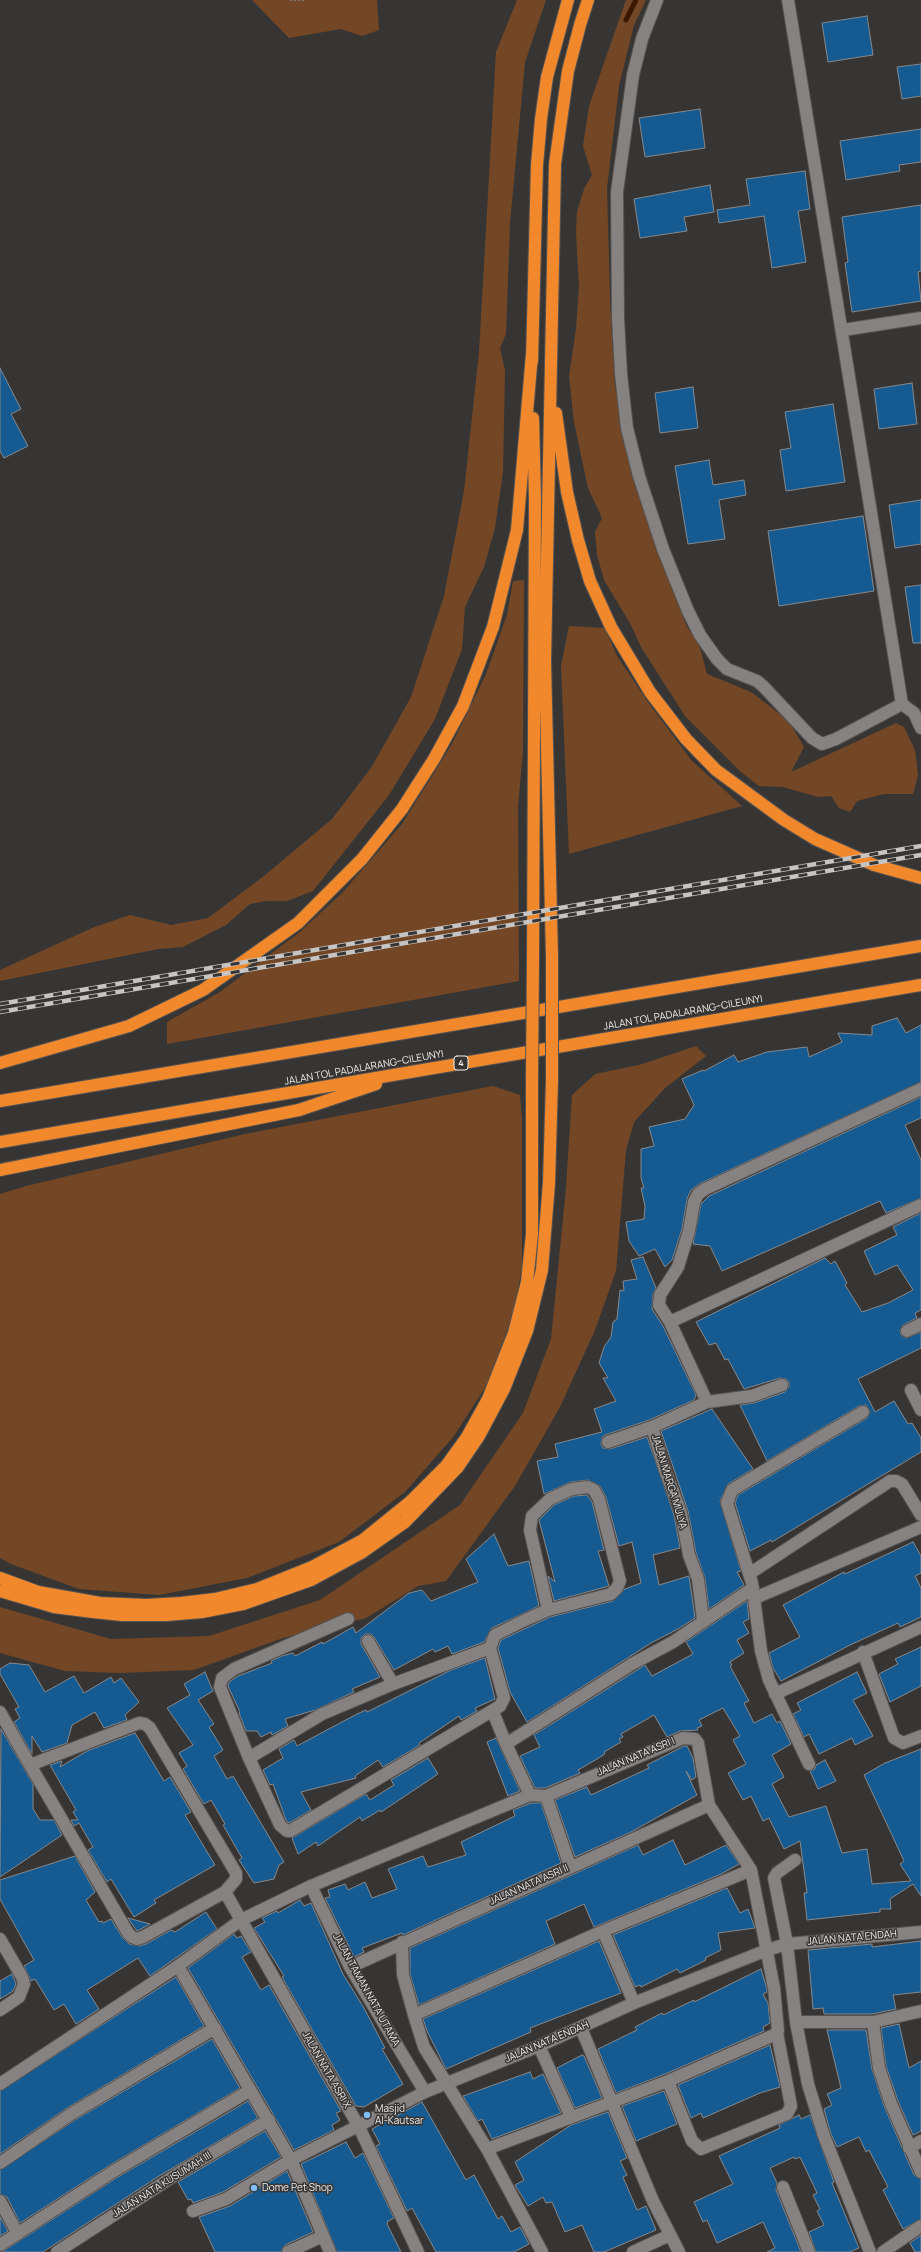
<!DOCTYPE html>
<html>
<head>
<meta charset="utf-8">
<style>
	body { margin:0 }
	canvas { display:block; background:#373534 }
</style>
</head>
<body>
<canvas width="921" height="2252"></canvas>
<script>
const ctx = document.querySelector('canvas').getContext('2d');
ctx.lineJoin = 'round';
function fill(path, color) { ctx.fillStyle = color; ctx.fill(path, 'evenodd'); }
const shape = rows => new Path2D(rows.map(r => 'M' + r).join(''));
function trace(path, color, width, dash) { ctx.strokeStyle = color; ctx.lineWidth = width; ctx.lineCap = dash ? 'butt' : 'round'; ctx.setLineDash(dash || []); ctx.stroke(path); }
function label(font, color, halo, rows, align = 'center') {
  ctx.font = font + ' Manrope,sans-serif'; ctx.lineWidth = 3; ctx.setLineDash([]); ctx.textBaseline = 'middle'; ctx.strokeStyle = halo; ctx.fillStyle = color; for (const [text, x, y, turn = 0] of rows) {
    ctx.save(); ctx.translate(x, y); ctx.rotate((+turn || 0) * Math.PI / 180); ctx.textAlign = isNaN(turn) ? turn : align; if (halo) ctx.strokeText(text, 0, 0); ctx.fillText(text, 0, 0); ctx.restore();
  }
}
fill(shape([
	[252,0,377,0,379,30,362,36,341,29,289,38],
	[517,0,546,0,525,62,510,223,506,334,500,348,505,370,503,472,495,528,484,567,465,607,462,649,435,719,389,795,313,891,287,901,266,901,250,904,226,925,183,947,158,949,0,981,0,970,92,928,130,915,171,925,208,918,264,876,332,819,371,768,411,697,444,596,464,491,479,353,496,52],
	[626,0,646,0,634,25,619,86,607,188,610,300,615,387,632,473,655,545,687,627,699,644,707,674,751,692,789,721,804,747,791,772,896,723,904,727,915,750,918,775,913,794,884,794,857,801,850,812,839,808,831,796,818,797,783,787,759,786,741,772,685,716,641,647,631,625,604,580,597,555,595,532,602,518,588,488,574,422,569,376,576,329,579,287,576,232,577,212,584,189,592,175,583,146,589,106],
	[524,580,523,752,518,806,519,981,167,1044,167,1022,220,992,300,932,342,893,402,824,452,744,486,674,507,615,513,581],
	[569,626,605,628,617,656,648,702,691,760,742,806,569,854,561,666],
	[696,1046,706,1056,665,1088,634,1122,626,1150,616,1271,595,1330,560,1407,515,1486,446,1581,418,1586,366,1618,283,1638,194,1670,120,1673,65,1671,0,1653,0,1607,111,1639,209,1636,320,1600,460,1505,523,1413,551,1339,566,1188,572,1095,595,1074,639,1065],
	[493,1086,520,1095,522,1119,522,1268,513,1314,488,1383,454,1436,405,1492,339,1542,247,1578,159,1595,79,1589,11,1564,0,1558,0,1194,26,1186,245,1134]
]), '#734725');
trace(shape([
	[626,20,636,0]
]), '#391700', 5);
const building = shape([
	[867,16,873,55,828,62,822,23,867,16],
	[921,64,921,96,902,99,897,67,921,64],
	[700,109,705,148,645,157,639,118,700,109],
	[921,129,921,162,899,165,900,171,846,180,840,141,921,129],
	[805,171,810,209,798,211,806,262,772,268,764,216,719,223,717,210,750,205,746,179,805,171],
	[710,185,714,212,684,217,687,231,640,238,634,199,710,185],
	[921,205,921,271,918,272,921,301,852,312,845,263,848,262,842,217,921,205],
	[0,368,21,409,11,414,28,446,4,458,0,451,0,368],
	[912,383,917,424,879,429,874,389,912,383],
	[693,387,698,428,660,433,655,393,693,387],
	[833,404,845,482,786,491,780,450,791,448,785,412,833,404],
	[709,460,713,485,744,480,746,495,719,500,725,539,688,544,675,466,709,460],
	[921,500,921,544,895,548,889,505,921,500],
	[863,516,874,591,779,606,768,531,863,516],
	[921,585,921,643,913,643,905,587,921,585],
	[897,1018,906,1033,921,1025,921,1082,701,1183,691,1190,687,1199,682,1229,672,1260,665,1267,655,1249,639,1256,629,1241,626,1222,644,1219,645,1206,641,1188,644,1188,641,1178,641,1149,654,1146,649,1127,685,1119,694,1105,682,1079,703,1070,704,1071,734,1055,738,1062,767,1052,807,1047,809,1057,842,1042,838,1033,872,1035,872,1026,897,1018],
	[921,1097,921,1118,905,1125,921,1160,921,1198,886,1213,880,1201,722,1271,710,1246,693,1244,701,1204,709,1196,921,1097],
	[921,1213,921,1310,915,1313,917,1318,903,1325,900,1331,901,1335,906,1338,921,1332,921,1348,858,1379,875,1412,894,1401,908,1424,912,1423,921,1438,921,1452,772,1542,771,1540,750,1551,735,1503,738,1495,867,1418,870,1412,866,1405,859,1406,767,1461,740,1405,754,1403,785,1392,789,1387,789,1382,786,1379,780,1378,744,1389,728,1359,725,1360,716,1343,709,1345,696,1322,825,1258,831,1264,835,1261,847,1283,845,1285,862,1312,888,1303,913,1290,897,1265,875,1275,864,1251,897,1235,893,1227,921,1213],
	[643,1257,656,1288,653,1294,652,1309,663,1326,696,1395,694,1400,649,1420,605,1435,602,1437,601,1444,603,1448,610,1449,647,1437,674,1515,680,1548,653,1555,659,1585,689,1576,695,1618,678,1629,651,1643,527,1722,510,1692,498,1648,501,1640,550,1617,613,1601,625,1589,641,1583,632,1542,619,1546,606,1497,600,1486,588,1480,571,1482,544,1494,537,1461,558,1457,555,1444,602,1432,594,1409,616,1401,603,1378,608,1378,599,1363,604,1347,611,1337,613,1322,617,1319,620,1290,624,1291,623,1281,637,1279,631,1260,643,1257],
	[712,1409,753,1469,728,1484,720,1501,741,1571,737,1572,744,1585,709,1609,705,1578,696,1553,688,1511,661,1431,712,1409],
	[587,1495,592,1502,604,1550,598,1551,609,1586,554,1601,548,1576,555,1582,539,1520,554,1505,574,1496,587,1495],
	[494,1534,508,1566,529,1561,539,1606,492,1628,484,1642,452,1654,448,1646,435,1652,433,1649,394,1670,374,1637,371,1634,365,1634,361,1638,361,1644,380,1677,352,1689,354,1692,315,1710,285,1719,288,1726,272,1735,271,1732,261,1737,257,1731,246,1731,239,1713,240,1712,228,1686,229,1682,238,1676,272,1663,271,1661,282,1656,293,1653,295,1656,322,1642,323,1644,353,1627,356,1633,409,1593,422,1590,431,1601,478,1582,466,1559,494,1534],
	[913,1542,921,1556,921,1573,915,1576,921,1588,921,1617,900,1627,898,1623,850,1645,781,1681,773,1668,769,1653,800,1637,783,1605,844,1572,845,1574,913,1542],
	[747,1601,749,1619,743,1622,749,1633,737,1640,744,1653,730,1662,732,1665,730,1666,749,1701,744,1703,754,1723,772,1714,777,1723,780,1721,791,1744,772,1755,784,1777,772,1784,789,1817,826,1806,842,1853,867,1849,872,1884,911,1881,900,1864,904,1861,864,1775,885,1763,921,1749,921,1896,913,1884,890,1899,891,1909,880,1909,880,1912,807,1920,804,1893,807,1893,800,1841,784,1849,769,1818,763,1821,751,1796,743,1800,728,1773,746,1764,733,1740,740,1736,723,1708,699,1720,702,1726,697,1728,698,1730,680,1731,667,1737,654,1715,621,1734,623,1737,619,1739,621,1742,604,1752,605,1754,597,1759,578,1770,580,1773,545,1788,535,1788,520,1756,540,1747,534,1735,645,1665,652,1676,693,1654,686,1642,747,1601],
	[921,1647,921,1686,890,1702,879,1674,898,1664,895,1659,921,1647],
	[485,1658,495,1699,475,1708,477,1711,461,1720,459,1716,419,1743,420,1745,383,1767,378,1760,355,1776,356,1778,301,1792,311,1810,289,1823,286,1820,273,1784,270,1785,263,1770,283,1758,279,1749,294,1740,297,1746,357,1714,366,1710,367,1712,451,1670,485,1658],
	[10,1663,29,1665,45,1692,74,1676,84,1693,111,1677,114,1683,121,1678,139,1702,125,1715,127,1720,104,1728,95,1712,72,1725,67,1743,42,1752,32,1736,32,1754,14,1722,20,1718,15,1709,19,1707,0,1674,0,1669,10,1663],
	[205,1672,213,1691,198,1700,214,1724,209,1727,223,1750,214,1756,227,1779,233,1776,284,1862,279,1865,274,1879,254,1883,239,1860,242,1858,223,1825,225,1824,211,1800,204,1804,183,1769,187,1766,179,1753,193,1745,167,1708,190,1695,184,1684,205,1672],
	[857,1672,867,1693,853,1700,873,1736,855,1745,852,1738,819,1754,809,1734,804,1737,793,1714,801,1710,797,1703,857,1672],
	[1,1729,33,1784,33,1809,40,1820,54,1820,62,1835,0,1877,1,1729],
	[135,1733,164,1781,170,1777,191,1812,185,1815,215,1865,154,1900,156,1903,134,1917,111,1879,107,1882,88,1850,93,1847,79,1823,74,1826,71,1820,78,1820,73,1812,76,1810,50,1765,62,1761,60,1767,87,1751,135,1733],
	[496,1738,520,1791,508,1796,487,1742,496,1738],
	[684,1746,687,1746,693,1758,696,1777,692,1780,686,1771,697,1795,631,1832,575,1857,555,1800,587,1787,591,1795,649,1768,647,1765,684,1746],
	[428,1758,438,1774,381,1812,380,1810,362,1821,360,1817,318,1846,316,1842,298,1854,292,1838,366,1794,370,1800,394,1785,391,1780,428,1758],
	[825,1760,836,1781,818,1789,810,1771,815,1769,816,1765,825,1760],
	[531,1803,541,1803,561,1863,403,1935,402,1933,362,1948,364,1952,354,1957,325,1898,330,1897,328,1890,345,1884,348,1890,365,1882,372,1898,397,1889,388,1869,423,1856,428,1867,466,1855,461,1842,515,1816,513,1810,531,1803],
	[673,1840,685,1865,726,1845,739,1864,721,1874,594,1927,584,1904,546,1921,555,1944,419,2005,410,1974,410,1948,638,1845,643,1855,673,1840],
	[75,1856,95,1892,86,1900,99,1922,102,1921,103,1923,111,1919,122,1937,129,1944,139,1946,146,1944,171,1930,175,1932,206,1912,217,1929,150,1976,138,1958,87,1990,99,2009,76,2024,64,2004,54,2010,35,1979,31,1981,24,1966,34,1960,0,1899,0,1880,75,1856],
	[727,1888,740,1913,748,1909,755,1928,718,1933,721,1950,705,1958,706,1960,680,1973,677,1969,641,1987,640,1985,635,1987,613,1935,727,1888],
	[300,1900,304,1906,311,1903,343,1974,364,2008,385,2048,382,2049,403,2084,364,2107,356,2106,282,1977,284,1976,254,1928,265,1922,262,1918,277,1911,278,1913,300,1900],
	[128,1918,150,1924,137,1931,128,1918],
	[234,1934,237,1938,241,1936,251,1952,242,1957,261,1990,269,1985,341,2111,336,2113,340,2120,332,2125,334,2130,294,2150,188,1968,234,1934],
	[599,1941,621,1993,530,2028,531,2032,446,2069,427,2031,423,2019,599,1941],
	[921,1941,921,1992,893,1995,896,2009,872,2014,824,2014,823,2008,813,2009,808,1950,872,1944,872,1947,921,1941],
	[761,1969,767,1989,767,1992,763,1994,768,2003,770,2023,763,2027,764,2031,665,2074,616,2093,598,2049,637,2030,635,2027,662,2013,663,2015,694,2000,694,2002,761,1969],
	[12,1974,16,1984,13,1991,0,1999,0,1981,12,1974],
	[176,1977,204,2026,67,2108,0,2154,0,2091,176,1977],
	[899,2024,909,2068,921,2061,921,2131,913,2135,898,2101,886,2066,881,2028,899,2024],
	[827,2030,866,2030,872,2069,884,2106,914,2175,921,2179,921,2219,903,2229,883,2190,888,2187,869,2150,866,2152,859,2137,837,2147,831,2134,824,2109,832,2105,827,2094,841,2088,827,2030],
	[212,2039,240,2088,110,2165,20,2223,7,2197,0,2194,0,2170,75,2120,212,2039],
	[770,2045,780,2087,760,2093,703,2118,701,2113,691,2118,678,2085,770,2045],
	[582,2055,584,2056,602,2098,575,2108,557,2068,582,2055],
	[530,2072,533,2079,543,2074,561,2113,492,2139,482,2119,478,2121,463,2096,530,2072],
	[664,2091,677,2124,636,2141,622,2106,664,2091],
	[248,2101,258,2118,159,2176,43,2252,2,2252,118,2177,248,2101],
	[422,2102,466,2180,474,2175,498,2219,502,2216,511,2232,520,2227,529,2244,514,2252,436,2252,412,2208,407,2211,376,2146,380,2144,372,2129,422,2102],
	[608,2112,627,2158,620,2161,627,2175,623,2177,637,2210,646,2206,656,2230,604,2252,594,2252,582,2225,565,2232,552,2202,546,2203,543,2197,528,2206,515,2185,524,2180,515,2162,571,2125,608,2112],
	[799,2115,801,2119,810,2115,834,2182,832,2183,859,2248,850,2252,816,2252,809,2232,824,2225,817,2211,820,2209,813,2195,817,2193,800,2157,795,2159,794,2157,770,2168,777,2183,776,2190,801,2252,767,2252,775,2248,763,2222,717,2243,707,2220,703,2222,694,2202,733,2184,719,2156,780,2128,779,2125,799,2115],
	[265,2131,281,2157,223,2192,193,2203,191,2199,188,2200,178,2182,265,2131],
	[346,2142,355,2158,363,2153,394,2218,388,2221,387,2224,401,2252,337,2252,301,2164,346,2142],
	[287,2171,313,2232,285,2245,281,2252,215,2252,199,2217,230,2206,287,2171],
	[0,2217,8,2231,0,2236,0,2217],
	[921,2235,921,2252,915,2252,910,2243,921,2235]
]);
fill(building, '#155b92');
trace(building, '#86888a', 1);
const street = shape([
	[657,0,642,39,633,75,617,192,618,318,621,374,627,428,639,476,663,549,688,611,700,635,717,659,727,669,757,681,763,686,812,738,822,744,836,739,902,704],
	[788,0,902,704,914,713,921,728],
	[843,330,921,318],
	[670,1322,921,1205],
	[907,1331,921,1324],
	[911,1390,921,1410],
	[707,1402,752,1396,782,1385],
	[652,1427,665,1470,681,1513,689,1555,698,1579,703,1620],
	[608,1442,652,1427,707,1402,670,1322,659,1305,660,1295,678,1267,689,1231,694,1202,698,1194,705,1189,921,1089],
	[749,1574,890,1481,896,1481,902,1484,921,1515],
	[755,1598,921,1527],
	[348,1619,234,1669,222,1678,220,1687,249,1758,280,1825,287,1831,290,1831,500,1706,504,1698,490,1648],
	[368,1641,393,1684],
	[863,1652,894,1738,903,1743,921,1736],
	[775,1694,921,1627],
	[0,1712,30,1765,128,1933,132,1937,137,1939,143,1937,225,1892,236,1879,236,1873,150,1728,145,1724,139,1723,30,1765],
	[493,1712,506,1744,632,1664,673,1642,753,1588],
	[506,1744,530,1795,546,1796,570,1866],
	[249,1758,322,1714,393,1684,490,1648,495,1635,525,1620,548,1610,611,1594,617,1588,620,1581,599,1499,594,1490,588,1487,572,1489,550,1499,532,1516,530,1530,548,1610],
	[809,1764,769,1680,761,1651,752,1583,727,1503,732,1490,863,1412],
	[795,1860,777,1873,774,1878,787,1944,796,2022,808,2084,824,2136,870,2252],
	[311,1886,350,1967,425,2092],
	[225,1892,359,2127,418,2252],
	[603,1931,634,2003],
	[0,1939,22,1977,24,1984,19,1997,0,2010],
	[402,1942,403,1975,414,2015],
	[178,1966,291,2160,330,2252],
	[350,1967,709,1805],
	[796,2022,873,2022,921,2011],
	[873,2022,879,2068,891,2104,921,2172],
	[581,2028,653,2201,679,2252],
	[539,2046,571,2117],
	[668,2081,692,2141,701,2149,787,2114,791,2106,777,2033],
	[0,2084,178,1966,241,1920,311,1886,530,1795],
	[909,2148,921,2141],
	[487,2149,668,2081,774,2035,778,2031,774,1988,751,1870,709,1805,698,1743,695,1739,683,1738,546,1796],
	[0,2163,71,2114,215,2028],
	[783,2187,809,2252],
	[0,2201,18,2234],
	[193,2211,226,2199,291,2160,425,2092,539,2046,634,2003,767,1950,787,1944,921,1932],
	[0,2245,114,2171,249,2091],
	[57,2252,180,2172,269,2120],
	[288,2252,323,2236],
	[542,2252,487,2149,424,2047,414,2015,603,1931,751,1870],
	[633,2252,670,2235],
	[883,2252,921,2226]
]);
const highway = shape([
	[532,361,537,165,541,119,547,77,568,0],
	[556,413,567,492,578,540,590,581,611,627,650,692,686,739,716,770,784,820,815,839,874,865,921,878],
	[552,957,545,661,555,164,568,71,580,25,588,0],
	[533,959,535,499,533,418],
	[0,1063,129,1026,203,990,298,923,362,859,402,809,434,759,463,706,493,627,517,530,532,354],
	[0,1101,921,946],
	[0,1142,921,985],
	[0,1170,299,1110,376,1084],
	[0,1578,38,1592,100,1603,146,1605,181,1603,215,1599,257,1589,312,1567,363,1540,410,1502,446,1466,467,1437,488,1399,514,1333,527,1282,532,1234,532,1078],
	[0,1591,54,1607,93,1612,122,1615,166,1615,202,1612,243,1604,311,1580,361,1553,405,1522,458,1467,479,1436,504,1389,527,1331,542,1270,549,1183,552,1080]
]);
trace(street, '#555352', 14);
trace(highway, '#555352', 14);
trace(shape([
	[290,0,306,0]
]), '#7c7a79', 2.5, [2, 2]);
trace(street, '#858281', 12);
trace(highway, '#f1882c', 12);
const rail = shape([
	[0,1004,921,846],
	[0,1012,921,855]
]);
trace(rail, '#c6c5c4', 4.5);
trace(rail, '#373534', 3, [9]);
const highwayBridge = shape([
	[532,1078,533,959],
	[552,1080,552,957]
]);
trace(highwayBridge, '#555352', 14, []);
trace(highwayBridge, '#f1882c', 12);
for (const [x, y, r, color] of [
	[367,2115,4,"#7ebef9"],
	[254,2188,4,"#7ebef9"]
]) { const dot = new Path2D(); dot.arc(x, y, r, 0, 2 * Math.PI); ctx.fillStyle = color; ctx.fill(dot); trace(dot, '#373534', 1.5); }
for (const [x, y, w] of [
	[461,1063,14]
]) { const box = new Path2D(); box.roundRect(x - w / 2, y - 7, w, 14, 3); ctx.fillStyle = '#373534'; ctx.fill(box); trace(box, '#efeeed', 1); }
label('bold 9px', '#efeeed', null, [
	["4",461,1063]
]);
label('10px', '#efeeed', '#373534', [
	["JALAN TOL PADALARANG–CILEUNYI",683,1013,-10],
	["JALAN TOL PADALARANG–CILEUNYI",364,1068,-10],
	["JALAN MARGA MULYA",669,1482,73],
	["JALAN NATA ASRI I",636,1757,-23],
	["JALAN NATA ASRI II",529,1885,-24],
	["JALAN NATA ENDAH",852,1938,-5],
	["JALAN TAMAN NATA UTAMA",366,1990,61],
	["JALAN NATA ENDAH",547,2042,-23],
	["JALAN NATA ASRI X",326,2070,60],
	["JALAN NATA KUSUMAH III",162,2185,-32]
]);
label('10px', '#efeeed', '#373534', [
	["Masjid",375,2109],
	["Al-Kautsar",375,2121],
	["Dome Pet Shop",262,2188]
], 'left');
</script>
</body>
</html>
